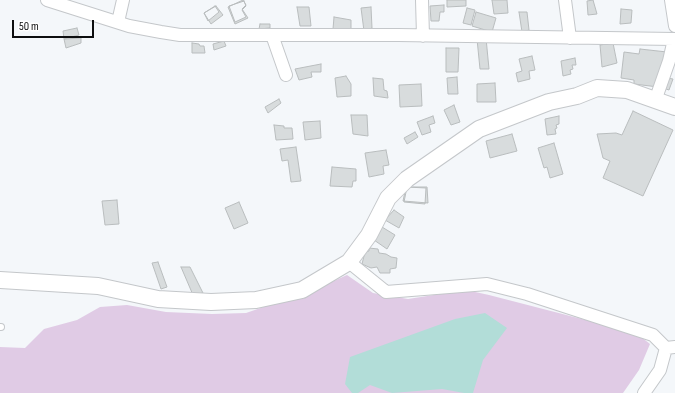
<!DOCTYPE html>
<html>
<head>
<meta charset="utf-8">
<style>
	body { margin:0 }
	#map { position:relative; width:675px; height:393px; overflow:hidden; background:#f4f7fa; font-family:"Sofia Sans Condensed",sans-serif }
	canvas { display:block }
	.scale { position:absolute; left:12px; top:20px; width:82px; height:18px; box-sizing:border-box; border:2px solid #0d0e0f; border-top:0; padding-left:5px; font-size:12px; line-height:14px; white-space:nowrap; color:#0d0e0f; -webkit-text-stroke:3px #fff; paint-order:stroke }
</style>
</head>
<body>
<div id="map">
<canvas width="675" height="393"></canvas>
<div class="scale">50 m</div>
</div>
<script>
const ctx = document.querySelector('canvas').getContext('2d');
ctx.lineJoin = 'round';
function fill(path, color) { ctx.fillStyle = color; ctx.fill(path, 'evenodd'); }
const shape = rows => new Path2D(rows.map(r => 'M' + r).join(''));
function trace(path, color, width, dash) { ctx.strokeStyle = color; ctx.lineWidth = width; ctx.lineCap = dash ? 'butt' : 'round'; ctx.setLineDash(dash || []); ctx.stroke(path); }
fill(shape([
	[347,275,373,293,408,299,466,290,489,295,636,333,650,344,639,370,623,393,0,393,0,347,25,348,44,329,77,320,100,307,127,305,166,312,212,314,246,313,316,289]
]), '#e0cbe5');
fill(shape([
	[485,313,507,328,483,360,473,393,464,393,442,389,392,393,370,385,358,393,352,393,345,384,350,357,455,319]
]), '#b2ddd8');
const building = shape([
	[243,0,246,5,242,9,248,18,235,24,228,7,243,0],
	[447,0,466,0,466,6,447,7,447,0],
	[492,0,507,0,508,13,494,14,492,0],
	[593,0,597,14,588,15,587,1,593,0],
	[244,1,246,6,242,10,246,17,235,22,229,6,244,1],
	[444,5,444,12,440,12,439,21,431,21,430,6,444,5],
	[215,6,219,12,208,21,204,13,215,6],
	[216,6,223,15,211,24,204,13,216,6],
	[297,7,309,7,311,26,300,26,297,7],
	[371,7,372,28,364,31,361,8,371,7],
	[467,8,475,10,471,25,463,23,467,8],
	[621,9,632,10,631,23,620,24,621,9],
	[476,12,496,18,492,32,472,26,476,12],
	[519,12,527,12,529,30,522,32,519,12],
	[334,17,351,20,351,31,333,29,334,17],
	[260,24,270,24,270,28,259,29,260,24],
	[77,28,79,35,64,39,63,31,77,28],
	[81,38,81,43,66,48,64,39,81,38],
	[486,38,489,69,480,69,477,39,486,38],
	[224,41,226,46,214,50,213,44,224,41],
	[192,43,199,44,200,46,204,46,205,53,192,53,192,43],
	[613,43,617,63,602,67,600,45,613,43],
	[446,48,459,48,458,72,446,72,446,48],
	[640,49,667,52,658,87,634,84,634,80,621,78,624,52,639,54,640,49],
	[532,56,535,70,529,71,530,79,518,82,516,73,522,71,519,59,532,56],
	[575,58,576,65,572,65,573,69,570,70,571,74,563,76,561,61,575,58],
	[321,64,321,72,311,72,312,77,299,80,295,69,321,64],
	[346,76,351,84,351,96,337,97,335,78,346,76],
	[457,77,458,94,448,94,447,78,457,77],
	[373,78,383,79,384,90,387,91,388,98,374,96,373,78],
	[667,78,673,79,669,90,663,88,667,78],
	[495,83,496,102,477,102,477,84,495,83],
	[421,84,422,106,400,107,399,85,421,84],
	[279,99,281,103,268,113,265,107,279,99],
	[454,105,460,122,451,125,444,110,454,105],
	[633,111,673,130,643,196,603,178,610,161,603,158,597,134,616,133,622,135,633,111],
	[351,115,367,115,368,136,353,134,351,115],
	[433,116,435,123,429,125,431,132,422,135,417,122,433,116],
	[559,116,559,124,556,125,557,128,555,129,556,134,547,135,545,119,559,116],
	[320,121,321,138,305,140,303,122,320,121],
	[274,125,284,126,284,128,292,128,293,139,276,140,274,125],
	[415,132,418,137,407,144,404,138,415,132],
	[512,134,517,151,490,158,486,141,512,134],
	[554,143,563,174,550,178,547,167,544,168,538,148,554,143],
	[296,147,301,181,291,182,288,160,282,161,280,149,296,147],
	[386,150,389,165,383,166,384,174,369,177,365,153,386,150],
	[332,167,356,169,356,181,353,181,352,187,330,186,332,167],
	[406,187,427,187,428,203,403,201,406,187],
	[407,187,426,188,425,204,404,202,407,187],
	[117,200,119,224,105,225,102,201,117,200],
	[239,202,248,223,234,229,225,208,239,202],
	[394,210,404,217,399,228,385,220,394,210],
	[382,227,395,235,387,249,374,240,382,227],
	[369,248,378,249,379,253,386,254,391,257,397,258,396,268,390,269,390,273,380,273,377,267,371,268,362,264,365,252,369,251,369,248],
	[158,262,167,287,161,289,152,263,158,262],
	[181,267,190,267,203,293,193,295,181,267]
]);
fill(building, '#d8dcdd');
trace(building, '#b9bdbe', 1);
const lane = shape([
	[0,327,1,327]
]);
const street = shape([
	[47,0,129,26,161,32,180,35,398,35,675,39],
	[422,0,423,36],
	[565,0,570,38],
	[671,0,675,26],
	[118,22,123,0],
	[272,35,286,75],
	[655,101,669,61,674,39],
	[349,262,386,292,487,284,527,294,653,335,666,348,675,347],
	[644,393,660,370,666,348]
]);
const secondary = shape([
	[0,280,98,286,158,299,211,302,256,300,302,290,349,262,369,235,388,198,407,179,479,129,549,102,577,96,597,88,627,90,675,107]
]);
trace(lane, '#c4c7ca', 8);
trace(street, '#c4c7ca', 14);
trace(secondary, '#c4c7ca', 18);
trace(lane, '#fff', 6);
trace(street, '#fff', 12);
trace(secondary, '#fff', 16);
</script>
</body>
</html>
